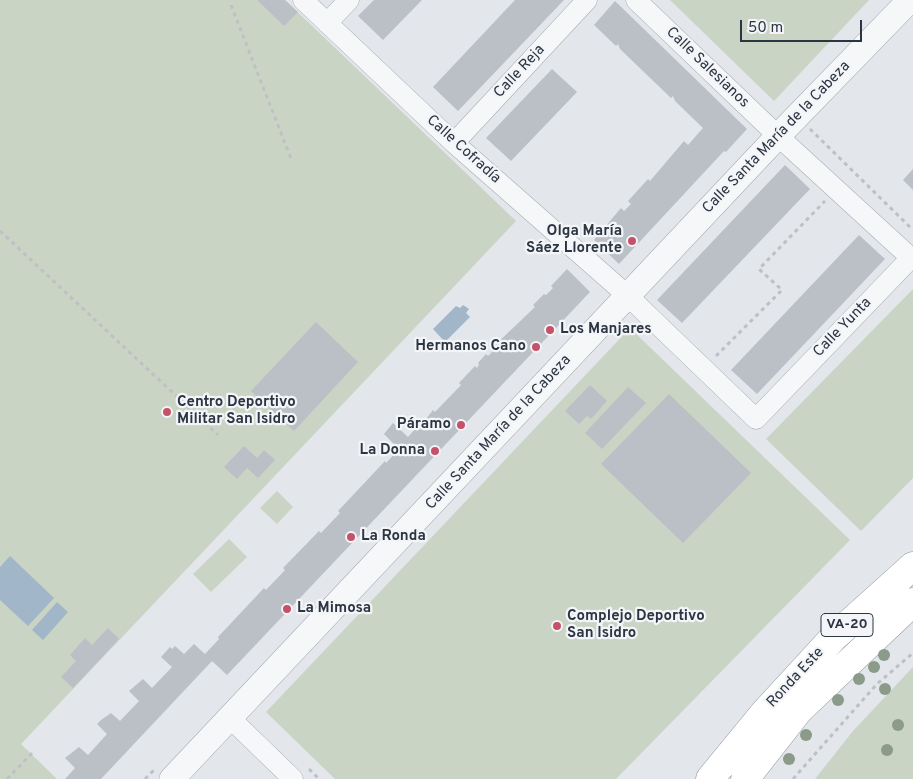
<!DOCTYPE html>
<html>
<head>
<meta charset="utf-8">
<style>
	body { margin:0 }
	#map { position:relative; width:913px; height:779px; overflow:hidden; background:#e3e6ea; font-family:Overpass,sans-serif }
	canvas { display:block }
	.scale { position:absolute; left:740px; top:20px; width:122px; height:22px; box-sizing:border-box; border:2px solid #2c3542; border-top:0; padding-left:6px; font-size:15px; line-height:18px; white-space:nowrap; color:#2c3542; -webkit-text-stroke:4px #f3f5f8; paint-order:stroke }
</style>
</head>
<body>
<div id="map">
<canvas width="913" height="779"></canvas>
<div class="scale">50 m</div>
</div>
<script>
const ctx = document.querySelector('canvas').getContext('2d');
ctx.lineJoin = 'round';
function fill(path, color) { ctx.fillStyle = color; ctx.fill(path, 'evenodd'); }
const shape = rows => new Path2D(rows.map(r => 'M' + r).join(''));
function trace(path, color, width, dash) { ctx.strokeStyle = color; ctx.lineWidth = width; ctx.lineCap = dash ? 'butt' : 'round'; ctx.setLineDash(dash || []); ctx.stroke(path); }
function label(font, color, halo, rows, align = 'center') {
  ctx.font = font + ' Overpass,sans-serif'; ctx.lineWidth = 4.5; ctx.setLineDash([]); ctx.textBaseline = 'middle'; ctx.strokeStyle = halo; ctx.fillStyle = color; for (const [text, x, y, turn = 0] of rows) {
    ctx.save(); ctx.translate(x, y); ctx.rotate((+turn || 0) * Math.PI / 180); ctx.textAlign = isNaN(turn) ? turn : align; if (halo) ctx.strokeText(text, 0, 0); ctx.fillText(text, 0, 0); ctx.restore();
  }
}
fill(shape([
	[0,0,285,0,516,221,21,744,57,779,0,779],
	[670,0,869,0,774,101],
	[913,289,913,478,861,531,766,439],
	[630,328,850,540,616,779,335,779,266,712],
	[277,491,293,507,277,524,260,508],
	[229,539,247,557,211,592,193,574],
	[913,667,913,779,815,779,853,731]
]), '#cad4c5');
fill(shape([
	[463,305,469,309,466,313,470,317,445,342,433,329,456,306,460,308],
	[10,556,54,598,28,626,0,600,0,567],
	[57,602,68,612,43,640,32,630]
]), '#a1b6c8');
fill(shape([
	[257,0,285,0,298,12,284,26],
	[374,0,422,0,383,40,358,16],
	[515,0,564,0,458,111,433,87],
	[615,1,747,129,726,152,724,151,619,264,594,240,621,208,624,211,631,204,628,201,648,179,650,181,684,141,688,145,703,128,675,101,673,96,671,98,620,49,618,44,616,46,594,25],
	[552,69,577,92,511,161,486,138],
	[785,165,810,189,682,323,657,300],
	[913,169,913,190,903,180],
	[859,235,885,259,757,394,731,370],
	[567,269,590,292,227,675,212,661,101,779,65,779,75,768,65,758,79,747,88,755,107,734,97,724,101,720,111,713,120,721,139,701,129,691,143,679,152,688,172,667,161,657,170,647,172,649,175,646,184,654,194,644,205,654,219,639,218,637,264,588,266,590,285,570,283,568,319,531,321,533,340,513,338,511,385,461,386,463,399,449,384,434,393,423,408,437,415,429,417,431,433,410,435,412,461,385,459,383,475,366,477,368,479,365,478,363,486,354,488,356,494,350,492,348,535,307,533,305,544,294,546,295,553,288,551,286],
	[316,322,358,362,294,431,251,391],
	[590,385,607,401,591,419,587,416,579,424,565,411],
	[628,387,646,403,602,449,585,433],
	[669,394,751,473,683,543,601,464],
	[244,446,257,458,264,450,275,460,258,478,247,468,237,479,224,467],
	[108,628,119,639,73,688,61,677,76,661,70,655,85,638,92,645]
]), '#bbc0c7');
const minor = shape([
	[303,0,454,143,628,296,756,419,911,258,778,136,636,0],
	[327,23,349,0],
	[454,143,587,0],
	[230,718,293,779]
]);
const tertiary = shape([
	[172,779,778,136,910,0]
]);
const trunk = shape([
	[710,779,765,712,834,637,913,566],
	[745,779,799,710,913,602]
]);
trace(minor, '#a8adb4', 21);
trace(tertiary, '#a8adb4', 26);
trace(trunk, '#8c95a0', 29);
trace(shape([
	[231,5,292,161],
	[810,129,913,230],
	[0,231,218,435],
	[716,356,782,290,759,269,825,201],
	[309,769,319,779],
	[7,779,33,752],
	[145,779,154,770],
	[793,779,877,684,913,653]
]), '#bdc1c6', 3, [4, 4]);
trace(minor, '#f6f7f9', 20);
trace(tertiary, '#f6f7f9', 25);
trace(trunk, '#fff', 28);
ctx.fillStyle = '#8b9a89';
for (const [x, y] of [
	[884,655],
	[874,667],
	[859,679],
	[885,689],
	[838,700],
	[898,725],
	[806,735],
	[887,750],
	[789,759]
]) { ctx.beginPath(); ctx.arc(x, y, 6, 0, 2 * Math.PI); ctx.fill(); }
for (const [x, y, r, color] of [
	[632,241,5,"#c6526a"],
	[550,330,5,"#c6526a"],
	[536,347,5,"#c6526a"],
	[167,412,5,"#c6526a"],
	[461,425,5,"#c6526a"],
	[435,451,5,"#c6526a"],
	[351,537,5,"#c6526a"],
	[287,609,5,"#c6526a"],
	[557,626,5,"#c6526a"]
]) { const dot = new Path2D(); dot.arc(x, y, r, 0, 2 * Math.PI); ctx.fillStyle = color; ctx.fill(dot); trace(dot, '#f3f5f8', 2); }
for (const [x, y, w] of [
	[847,625,52]
]) { const box = new Path2D(); box.roundRect(x - w / 2, y - 11.5, w, 23, 4); ctx.fillStyle = '#f3f5f8'; ctx.fill(box); trace(box, '#2c3542', 1); }
label('bold 14px', '#2c3542', null, [
	["VA-20",847,625]
]);
label('15px', '#2c3542', '#f3f5f8', [
	["Calle Salesianos",707,68,44],
	["Calle Reja",520,72,-47],
	["Calle Santa María de la Cabeza",777,138,-46],
	["Calle Cofradía",463,150,42],
	["Calle Yunta",843,328,-46],
	["Calle Santa María de la Cabeza",499,433,-47],
	["Ronda Este",796,678,-47]
]);
label('bold 15px', '#2c3542', '#f3f5f8', [
	["Olga María",622,232,"right"],
	["Sáez Llorente",622,249,"right"],
	["Los Manjares",560,330],
	["Hermanos Cano",526,347,"right"],
	["Centro Deportivo",177,403],
	["Militar San Isidro",177,420],
	["Páramo",451,425,"right"],
	["La Donna",425,451,"right"],
	["La Ronda",361,537],
	["La Mimosa",297,609],
	["Complejo Deportivo",567,617],
	["San Isidro",567,634]
], 'left');
</script>
</body>
</html>
